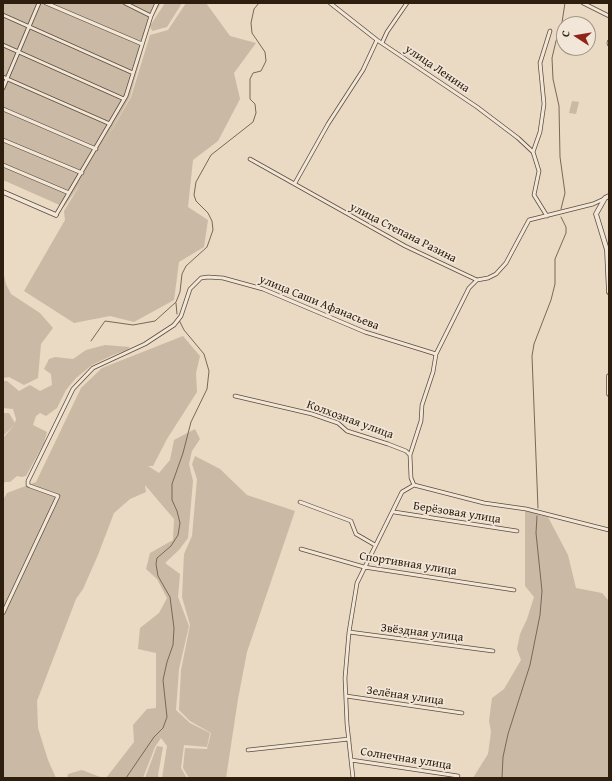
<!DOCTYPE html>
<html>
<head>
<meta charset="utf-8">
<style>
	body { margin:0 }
	#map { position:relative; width:612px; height:781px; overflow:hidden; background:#ead9c3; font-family:"Gentium Book Plus",serif }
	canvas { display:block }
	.frame { position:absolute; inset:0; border:4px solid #2d1e0d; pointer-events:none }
	.north { position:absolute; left:556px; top:16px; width:40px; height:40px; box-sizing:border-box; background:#f1e6d8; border:1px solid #a39687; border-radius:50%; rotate:282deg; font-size:11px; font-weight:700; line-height:16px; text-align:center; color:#2d1e0d }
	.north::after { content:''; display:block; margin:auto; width:14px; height:18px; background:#8f2418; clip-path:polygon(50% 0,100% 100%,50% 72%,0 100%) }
</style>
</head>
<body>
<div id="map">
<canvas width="612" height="781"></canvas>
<div class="frame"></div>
<div class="north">С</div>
</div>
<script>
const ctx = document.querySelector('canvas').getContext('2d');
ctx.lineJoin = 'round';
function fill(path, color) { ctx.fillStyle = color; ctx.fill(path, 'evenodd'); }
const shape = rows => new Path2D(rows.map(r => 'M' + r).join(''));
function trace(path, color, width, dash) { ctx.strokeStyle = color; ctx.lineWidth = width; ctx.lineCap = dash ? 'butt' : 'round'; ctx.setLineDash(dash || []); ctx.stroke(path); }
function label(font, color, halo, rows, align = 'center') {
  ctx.font = font + ' "Gentium Book Plus",serif'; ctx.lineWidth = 3.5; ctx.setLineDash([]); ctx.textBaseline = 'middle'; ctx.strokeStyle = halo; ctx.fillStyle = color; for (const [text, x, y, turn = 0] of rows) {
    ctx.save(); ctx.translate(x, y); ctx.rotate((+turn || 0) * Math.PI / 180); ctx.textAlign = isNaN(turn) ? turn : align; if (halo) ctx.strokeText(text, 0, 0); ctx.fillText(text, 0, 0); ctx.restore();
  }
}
fill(shape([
	[3,3,161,3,151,20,130,97,100,150,131,97,150,35,168,30,186,3,206,3,230,36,256,43,234,73,240,99,218,141,193,160,188,207,208,220,204,247,179,262,174,300,134,322,110,316,74,323,24,291,65,220,64,211,81,183,64,207,3,180],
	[165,3,182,3,167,27,152,31,150,26],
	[572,101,579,102,576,114,569,113],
	[3,271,6,284,11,294,40,313,53,328,41,344,38,378,24,385,9,377,3,378],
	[183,336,200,356,196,373,197,392,167,439,153,466,148,466,159,473,170,460,174,440,195,429,200,439,192,451,189,464,193,481,188,538,179,550,165,563,180,574,178,597,189,626,179,669,176,710,190,723,210,733,207,747,184,745,181,768,187,778,162,778,167,746,161,738,155,747,143,778,106,778,134,742,133,725,147,709,156,708,156,653,138,649,140,628,159,613,167,598,157,579,146,569,150,553,173,540,174,519,145,485,146,492,130,499,114,513,98,555,83,589,76,599,37,701,38,728,48,760,56,778,3,778,3,500,7,493,36,482,81,388,102,368],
	[105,345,130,347,127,350,113,355,92,365,76,378,66,390,57,408,46,416,40,413,36,416,33,425,47,432,44,443,26,476,21,477,17,476,10,482,5,482,3,484,3,438,15,424,3,436,3,413,9,413,15,423,16,419,13,409,3,408,3,381,7,381,19,391,30,385,40,391,52,385,51,374,44,369,49,359,55,357,73,359,86,350],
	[195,456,220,469,247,495,295,511,247,652,238,699,226,778,189,778,183,768,185,748,207,749,211,733,190,721,179,710,181,670,190,625,182,597,184,554,192,536,197,479,192,464],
	[525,511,548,517,568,555,576,588,602,593,609,601,609,778,473,778,488,754,491,732,489,721,492,698,504,689,521,660,517,649,520,634,527,619,534,597,525,586],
	[157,746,163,747,158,775,159,778,145,778],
	[82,770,103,778,67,778,68,774]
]), '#cab9a4');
trace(shape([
	[561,209,565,193,560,157,559,106,553,79,552,58,556,41,561,29,565,3],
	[176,303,177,314],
	[91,341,105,321,133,325,155,321,176,302,180,292,182,274,186,266,207,247,213,230,212,221,208,213,196,201,194,195,196,182,211,155,253,122,256,113,255,104,250,99,250,79,253,73,261,71,266,61,265,52,252,33,251,23,254,9,259,3],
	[538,508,532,356,534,344,551,300,555,284,555,259,566,233,566,227,561,217],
	[126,778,154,737,163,728,167,717,163,680,167,662,173,645,174,628,170,597,158,576,156,564,157,558,171,546,178,535,180,523,177,511,172,500,172,484,183,453,191,422,207,389,209,371,204,354,184,330,179,320],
	[502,778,503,757,508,734,530,665,540,615,542,591,536,533,537,516]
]), '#786855', 1);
const minor = shape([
	[46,3,142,44],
	[125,3,151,16],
	[330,3,377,40,477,107,518,138,533,152,539,171,534,195,547,216],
	[583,3,609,16],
	[3,15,133,73],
	[609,42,609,44],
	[382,43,387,32,407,3],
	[3,45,124,99],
	[3,77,110,124],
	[3,88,39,3],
	[3,109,96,149],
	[3,140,82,173],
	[533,152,540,132,544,104,540,63,550,31],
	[250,159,405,246,477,280,488,278,496,274,506,263,529,220,593,204,604,199],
	[3,165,69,193],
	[295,183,328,124,363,70,377,40],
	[56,215,126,96,151,16,157,3],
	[235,396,312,414,338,423,347,431,388,444,406,451,410,455],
	[414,485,484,503,526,509,609,530],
	[300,502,351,521,356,534,375,545],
	[394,512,517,531],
	[301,549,364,567,514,590],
	[3,613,58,496,30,486,28,485,28,481,73,389,93,368,145,344,174,325,181,316,190,289,201,278,208,277,223,278,263,289,365,332,436,354],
	[349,632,493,651],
	[346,696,462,713],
	[248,750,349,739],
	[351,760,458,776],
	[353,778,347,724,345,678,349,632,357,583,402,492,414,485,411,478,410,455,421,421,422,405,433,372,436,354,469,288,477,280]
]);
const tertiary = shape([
	[3,192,56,215],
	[609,196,605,198,596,214,607,250,609,292],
	[609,376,609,394]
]);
trace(minor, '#5c4d3a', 4.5);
trace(tertiary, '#5c4d3a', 5.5);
trace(minor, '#f1e6d8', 3);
trace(tertiary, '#f1e6d8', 4);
label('12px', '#2d1e0d', '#f1e6d8', [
	["улица Ленина",437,69,34],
	["улица Степана Разина",403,233,27],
	["улица Саши Афанасьева",319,303,22],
	["Колхозная улица",350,420,20],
	["Берёзовая улица",457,513,9],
	["Спортивная улица",408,564,9],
	["Звёздная улица",422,633,7],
	["Зелёная улица",405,696,8],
	["Солнечная улица",406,759,9]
]);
</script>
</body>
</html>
